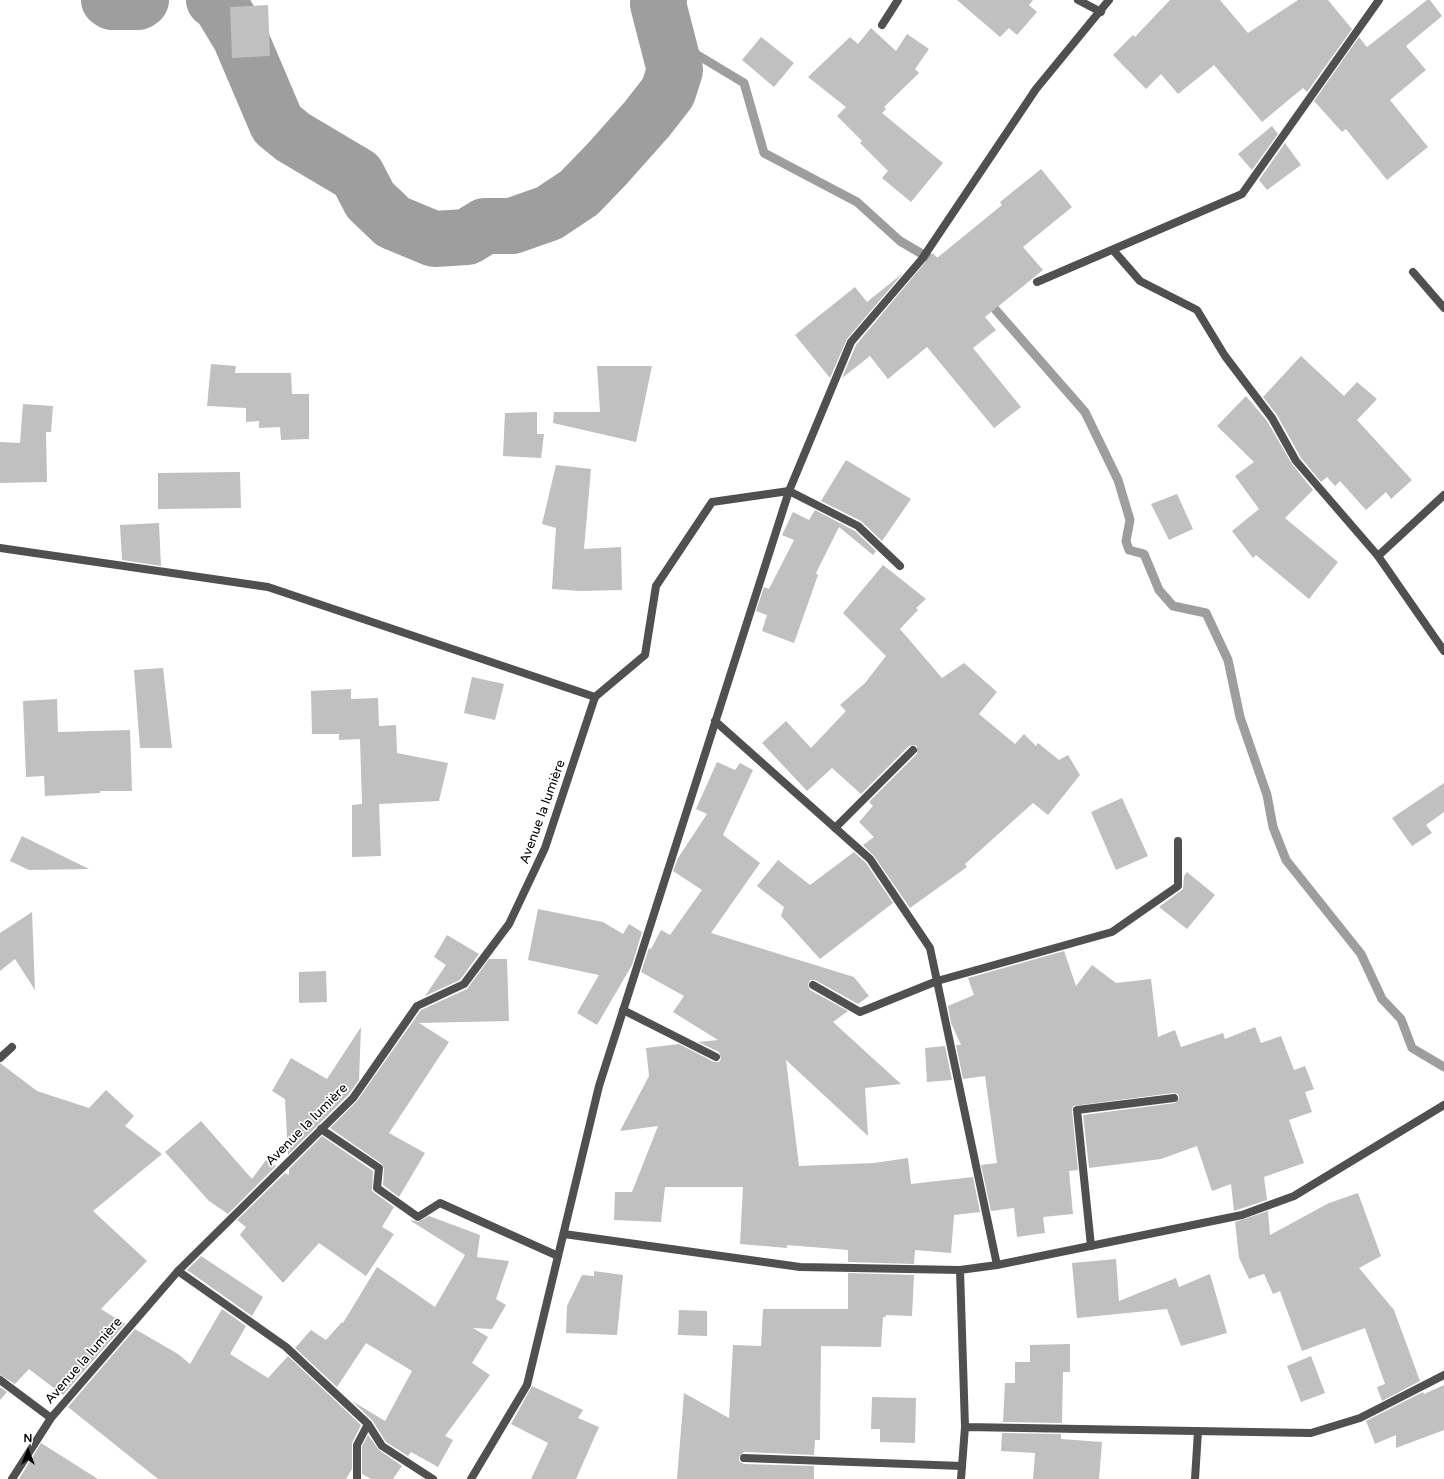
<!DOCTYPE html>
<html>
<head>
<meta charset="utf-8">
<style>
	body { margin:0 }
	#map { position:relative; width:1444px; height:1479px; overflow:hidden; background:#fff; font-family:"Varela Round",sans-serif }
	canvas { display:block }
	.north { position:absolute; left:8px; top:1431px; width:40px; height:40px; -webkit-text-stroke:3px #fff; paint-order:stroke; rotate:0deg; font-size:11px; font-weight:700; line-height:16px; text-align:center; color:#000 }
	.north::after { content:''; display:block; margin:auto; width:14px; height:18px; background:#000; clip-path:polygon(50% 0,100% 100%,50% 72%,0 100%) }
</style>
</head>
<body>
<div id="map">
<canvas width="1444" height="1479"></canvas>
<div class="north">N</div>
</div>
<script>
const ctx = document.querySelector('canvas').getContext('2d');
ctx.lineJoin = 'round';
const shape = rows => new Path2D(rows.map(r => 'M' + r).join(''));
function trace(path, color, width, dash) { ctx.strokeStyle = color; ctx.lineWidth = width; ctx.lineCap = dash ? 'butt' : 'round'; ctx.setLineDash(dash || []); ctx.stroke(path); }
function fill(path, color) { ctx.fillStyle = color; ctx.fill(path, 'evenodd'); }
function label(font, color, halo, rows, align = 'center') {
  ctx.font = font + ' "Varela Round",sans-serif'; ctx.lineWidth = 3.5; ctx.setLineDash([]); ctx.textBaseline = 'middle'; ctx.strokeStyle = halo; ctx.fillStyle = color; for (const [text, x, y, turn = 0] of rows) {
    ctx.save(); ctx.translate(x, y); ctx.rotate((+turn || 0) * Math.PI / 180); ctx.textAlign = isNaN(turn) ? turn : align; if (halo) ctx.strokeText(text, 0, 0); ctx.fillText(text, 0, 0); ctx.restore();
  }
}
trace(shape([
	[666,36,744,83,764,153,857,202,900,241,939,264],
	[987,300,1085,412,1118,480,1130,520,1126,541,1129,550,1144,554,1159,590,1173,606,1206,613,1228,660,1240,717,1267,795,1273,827,1286,860,1361,954,1382,999,1401,1019,1412,1048,1444,1067]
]), '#9e9e9e', 9);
trace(shape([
	[109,0,112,2,138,2,141,0],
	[214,0,220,4,240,37,277,124,293,137,357,175,370,200,393,222,434,239,467,237,485,226,512,226,549,213,579,193,607,164,647,119,668,92,675,70,658,4,659,0]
]), '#9e9e9e', 56);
fill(shape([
	[957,0,1033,0,1029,5,1037,12,1017,35,1009,28,1000,37],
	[1170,0,1220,0,1248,33,1298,0,1328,0,1352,29,1307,92,1303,88,1262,122,1214,65,1178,94,1161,74,1146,89,1113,55,1133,35,1135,37],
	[1427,0,1430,0,1442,16,1406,46,1426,70,1390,100,1428,147,1387,180,1346,129,1342,132,1314,101,1359,37,1367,47],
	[268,5,270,56,232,58,230,7],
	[871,28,896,51,907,34,929,49,915,69,919,73,884,107,886,109,882,113,943,163,911,202,882,178,888,171,860,143,862,141,837,116,846,107,808,77,850,37,858,44],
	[761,37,794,63,774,87,742,60],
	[1272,126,1278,134,1252,170,1238,154],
	[1285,143,1301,165,1267,190,1259,180],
	[1041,169,1072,207,1023,247,1043,270,985,317,996,330,973,348,1021,407,994,428,927,347,888,379,870,356,842,378,856,345,933,253,937,258,1002,205,1000,202],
	[903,273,847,339,830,378,795,335,855,287,867,302],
	[1301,356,1344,396,1357,382,1377,399,1357,420,1412,480,1391,499,1386,492,1366,510,1340,481,1335,486,1327,477,1321,482,1301,458,1277,415,1263,397],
	[211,364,236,366,235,373,291,373,292,394,309,394,309,439,281,440,280,427,259,428,259,421,246,422,246,408,207,406],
	[597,366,652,366,636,442,553,423,554,412,600,412],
	[1246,396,1267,421,1292,464,1313,490,1285,518,1338,562,1309,599,1256,555,1253,558,1232,531,1259,509,1235,476,1254,462,1217,426],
	[23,404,53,406,51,432,46,432,47,482,0,483,0,442,20,443],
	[537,412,537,434,544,434,541,458,503,456,505,413],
	[846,460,911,499,882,541,861,521,821,501],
	[556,465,591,469,584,549,621,547,622,590,580,591,552,589,556,528,542,524],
	[240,472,241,508,158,509,158,473],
	[1177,494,1193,529,1169,540,1151,504],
	[815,510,855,531,876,551,873,555,839,527,816,573,818,575,794,643,762,631,767,615,756,611,764,587,769,589,794,540,782,535,793,512,809,520],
	[159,523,161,566,122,560,120,525],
	[883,565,926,599,916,608,918,610,900,629,942,678,964,663,997,692,979,714,1015,744,1024,734,1036,746,1038,743,1059,760,1068,755,1080,775,1048,815,1033,803,965,864,967,867,910,908,874,856,863,845,874,837,859,822,873,806,869,802,917,754,917,746,914,745,909,746,861,794,832,768,807,791,762,743,786,721,811,748,846,711,840,705,865,683,886,656,843,613],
	[163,668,172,748,140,748,134,670],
	[472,677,504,684,495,720,464,713],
	[351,689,351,699,378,698,379,726,396,725,397,753,448,763,439,801,379,804,381,856,352,857,352,805,362,804,360,739,339,740,339,734,312,734,311,691],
	[57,699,58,732,130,730,132,791,100,791,100,793,45,796,44,776,26,777,23,701],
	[717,762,735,770,740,763,753,770,723,835,760,863,711,933,854,977,869,996,858,1004,815,980,810,980,808,985,810,990,848,1011,833,1022,901,1084,865,1088,868,1136,786,1060,799,1166,874,1163,908,1158,911,1184,973,1177,980,1212,954,1215,951,1253,915,1250,914,1264,848,1262,848,1250,787,1245,787,1248,740,1244,743,1187,665,1187,661,1222,614,1220,615,1192,632,1192,658,1126,620,1131,649,1076,646,1048,679,1044,714,1062,719,1062,721,1059,719,1052,698,1042,718,1040,673,1012,684,996,641,972,649,948,651,949,661,930,670,935,702,890,673,871,678,858,707,814,696,809],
	[1444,783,1444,812,1426,825,1432,833,1412,846,1392,818],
	[1122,798,1148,856,1116,870,1091,812],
	[22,836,89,869,29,870,10,861],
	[854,852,866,863,893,903,820,959,781,916,784,907,757,886,778,860,810,885],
	[1187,872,1215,895,1187,929,1159,907,1183,889,1184,876],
	[538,909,603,922,623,934,629,924,642,932,632,965,597,1025,577,1013,599,975,528,960],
	[32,912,35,990,15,959,0,971,0,933],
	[447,935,479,954,460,980,425,996,446,965,434,957],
	[1064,951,1076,986,1092,965,1116,983,1151,979,1158,1037,1175,1030,1181,1047,1223,1033,1225,1039,1255,1027,1261,1043,1281,1036,1294,1070,1305,1066,1314,1089,1305,1092,1312,1112,1289,1120,1304,1163,1264,1177,1267,1200,1234,1211,1231,1184,1212,1191,1197,1146,1161,1159,1089,1168,1083,1115,1175,1103,1179,1098,1178,1094,1173,1093,1073,1106,1072,1111,1078,1170,1069,1171,1073,1214,1043,1217,1045,1233,1017,1237,1014,1208,991,1211,981,1165,997,1163,985,1076,963,1079,956,1045,961,1045,951,1023,948,1006,974,995,968,978],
	[489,959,507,959,509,1021,419,1023,449,1042,389,1133,425,1153,399,1197,383,1185,384,1169,382,1164,330,1128,357,1101,421,1010,467,989],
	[326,971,327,1002,299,1003,299,972],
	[361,1027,359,1080,349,1094,288,1155,285,1099,272,1091,291,1058,327,1079],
	[945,1046,952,1080,927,1082,925,1048],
	[0,1063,37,1091,89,1108,106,1090,134,1116,125,1126,162,1154,93,1211,147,1261,101,1309,125,1324,63,1395,29,1369,15,1384,0,1375],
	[201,1121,252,1179,266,1160,276,1166,228,1214,209,1201,165,1152],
	[322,1136,373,1171,372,1191,394,1207,382,1227,394,1234,366,1276,319,1243,283,1283,240,1235,246,1227,237,1220,285,1173,289,1175,289,1169],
	[1358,1193,1381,1256,1359,1268,1394,1310,1420,1381,1382,1401,1377,1387,1385,1384,1365,1328,1302,1351,1280,1291,1273,1294,1264,1274,1249,1279,1239,1258,1235,1222,1268,1211,1270,1235,1329,1203],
	[429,1216,480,1235,477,1257,509,1261,496,1299,506,1305,492,1329,473,1328,488,1337,472,1363,490,1375,445,1436,453,1440,438,1467,411,1452,408,1456,386,1442,372,1420,352,1401,385,1421,412,1371,366,1343,337,1387,295,1348,311,1330,326,1340,342,1322,343,1323,377,1267,435,1307,465,1255,411,1221,412,1220,418,1222],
	[201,1256,263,1297,252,1316,187,1270],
	[1116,1259,1119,1301,1176,1278,1179,1287,1210,1274,1227,1333,1181,1346,1167,1309,1077,1318,1072,1263],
	[594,1271,623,1275,617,1335,566,1333,567,1306,582,1275,594,1276],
	[848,1273,914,1275,912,1316,886,1315,886,1317,883,1317,881,1347,821,1346,820,1440,815,1440,814,1455,744,1452,739,1457,739,1461,744,1464,814,1466,814,1479,677,1479,684,1393,729,1418,733,1345,761,1346,763,1309,848,1309],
	[222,1309,246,1326,230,1354,268,1378,288,1356,361,1425,352,1443,352,1469,346,1479,158,1479,68,1407,135,1329,178,1354,190,1364],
	[679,1310,707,1311,707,1336,678,1335],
	[1070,1344,1070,1372,1063,1372,1062,1423,1003,1422,1005,1383,1015,1383,1015,1362,1030,1362,1030,1345],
	[1311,1356,1325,1393,1301,1402,1287,1366],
	[1444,1385,1444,1430,1396,1448,1396,1435,1375,1444,1366,1421,1423,1392,1424,1394],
	[532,1386,583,1410,578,1418,599,1427,576,1479,531,1479,548,1443,511,1424],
	[0,1387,7,1392,0,1400],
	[872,1397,916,1398,915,1443,880,1442,880,1429,871,1429],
	[1002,1433,1061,1434,1061,1439,1102,1442,1099,1479,1033,1479,1035,1453,1001,1451],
	[368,1435,379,1450,402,1466,393,1479,371,1479,362,1474,362,1446],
	[41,1443,98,1479,19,1479]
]), '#c0c0c0');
trace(shape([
	[882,25,898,0],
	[1113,250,1140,281,1197,310,1225,356,1272,418,1296,461,1378,556],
	[1413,272,1444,308],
	[595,697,645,655,656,586,712,502,789,491,858,526,900,566],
	[835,828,913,750],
	[813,985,860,1012,937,981,1112,932,1178,886,1178,841],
	[623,1010,716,1057],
	[0,1058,12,1047],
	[321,1129,379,1168,377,1188,418,1217,440,1203,558,1256],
	[1091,1246,1077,1110,1174,1098],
	[178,1271,286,1347,368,1424,382,1446,433,1479],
	[744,1458,962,1466],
	[357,1479,357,1445,368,1424],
	[1195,1479,1198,1431]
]), '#505050', 8);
trace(shape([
	[1078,0,1101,12],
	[1037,282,1242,194,1379,0],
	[1444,495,1378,556,1444,651],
	[0,548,268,587,595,697,545,848,509,924,464,984,417,1006,353,1098,178,1271,51,1418,12,1479],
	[715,721,870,859,930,948,997,1265],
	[564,1234,800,1267,960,1270,997,1265,1242,1215,1294,1196,1444,1105],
	[960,1270,965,1427,961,1479],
	[0,1380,51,1418],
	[965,1427,1311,1433,1360,1418,1444,1375]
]), '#505050', 8);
trace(shape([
	[471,1479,527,1385,599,1086,789,491,851,342,922,259,1036,89,1109,0]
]), '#505050', 8);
label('13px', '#000', '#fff', [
	["Avenue la lumière",543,812,-70],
	["Avenue la lumière",307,1125,-45],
	["Avenue la lumière",84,1361,-49]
]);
</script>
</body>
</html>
